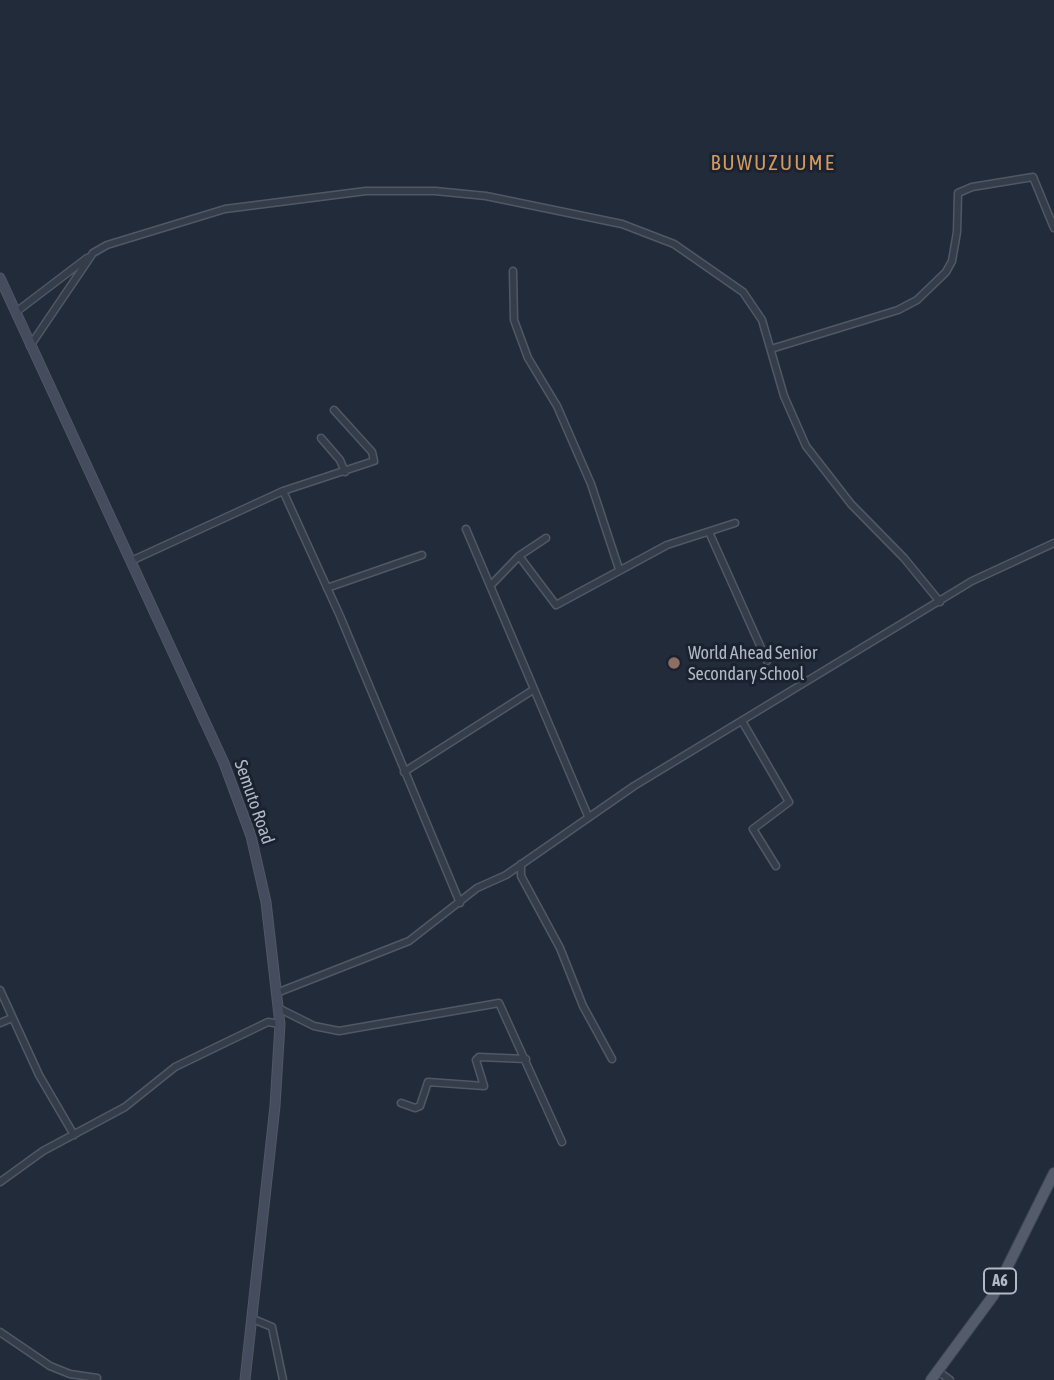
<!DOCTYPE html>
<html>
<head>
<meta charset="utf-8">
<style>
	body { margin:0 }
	canvas { display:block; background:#222b3a }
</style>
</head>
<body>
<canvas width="1054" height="1380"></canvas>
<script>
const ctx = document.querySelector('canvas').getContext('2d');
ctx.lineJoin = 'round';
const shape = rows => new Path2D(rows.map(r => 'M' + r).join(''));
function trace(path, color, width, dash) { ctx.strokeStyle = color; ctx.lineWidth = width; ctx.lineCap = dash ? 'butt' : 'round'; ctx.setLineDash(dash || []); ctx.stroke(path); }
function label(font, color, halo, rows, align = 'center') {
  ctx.font = font + ' "Asap Condensed",sans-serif'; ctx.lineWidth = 6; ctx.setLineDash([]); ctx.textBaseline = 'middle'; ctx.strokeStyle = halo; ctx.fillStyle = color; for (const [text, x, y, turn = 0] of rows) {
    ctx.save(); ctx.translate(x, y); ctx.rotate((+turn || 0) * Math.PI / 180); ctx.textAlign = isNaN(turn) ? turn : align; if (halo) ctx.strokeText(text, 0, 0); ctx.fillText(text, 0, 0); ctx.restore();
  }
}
const minor = shape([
	[513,271,514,320,528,358,557,406,591,484,619,569],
	[16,312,87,258],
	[30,346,93,253,107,245,225,209,366,191,435,191,486,196,622,224,674,244,743,292,762,320,784,396,806,446,851,504,904,558,940,602],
	[771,349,898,310,917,300,946,272,952,261,957,232,958,193,972,187,1033,177,1054,228],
	[321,438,340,460,345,472],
	[283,491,340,616,460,903],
	[466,529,588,816],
	[709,532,767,661],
	[519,556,556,605,667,545,735,523],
	[131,561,283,491,374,461,372,452,334,410],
	[491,585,519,556,546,538],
	[327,588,422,555],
	[742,721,789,802,753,829,776,866],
	[404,772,533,690],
	[521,864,521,876,560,948,583,1006,612,1059],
	[0,990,39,1075,74,1135],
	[279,992,409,941,477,888,506,875,634,786,972,581,1054,543],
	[280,1009,314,1026,339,1031,499,1003,562,1142],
	[0,1023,12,1018],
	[401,1103,415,1108,420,1106,428,1082,484,1086,476,1060,479,1057,526,1059],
	[0,1182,43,1151,125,1107,175,1067,268,1022,280,1024],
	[253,1319,272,1327,283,1380],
	[0,1332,50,1366,70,1374,97,1378],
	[939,1372,950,1380]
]);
const secondary = shape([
	[0,278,224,763,251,836,266,902,280,1024,275,1106,245,1380]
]);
const primary = shape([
	[931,1380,993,1296,1054,1173]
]);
trace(minor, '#515865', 9);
trace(secondary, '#515865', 11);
trace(primary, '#3f4653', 12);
trace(minor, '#363d4a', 6);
trace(secondary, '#444c5d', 9);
trace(primary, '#545c6b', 10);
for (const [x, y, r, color] of [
	[674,663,7,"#8d6e63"]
]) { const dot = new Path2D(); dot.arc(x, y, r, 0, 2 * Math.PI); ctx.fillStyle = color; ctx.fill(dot); trace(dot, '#1b222f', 2.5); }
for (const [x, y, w] of [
	[1000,1281,32]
]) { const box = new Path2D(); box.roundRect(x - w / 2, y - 12.5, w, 25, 5); ctx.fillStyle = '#1b222f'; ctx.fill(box); trace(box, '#b1b8c6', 2); }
label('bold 16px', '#b1b8c6', null, [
	["A6",1000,1281]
]);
label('18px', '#b1b8c6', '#1b222f', [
	["World Ahead Senior",688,653],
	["Secondary School",688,674]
], 'left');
label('18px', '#b1b8c6', '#1b222f', [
	["Semuto Road",254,802,71]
]);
ctx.letterSpacing = '2px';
label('21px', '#d29a60', '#1b222f', [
	["BUWUZUUME",773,163]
]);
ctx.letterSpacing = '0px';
</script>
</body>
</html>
